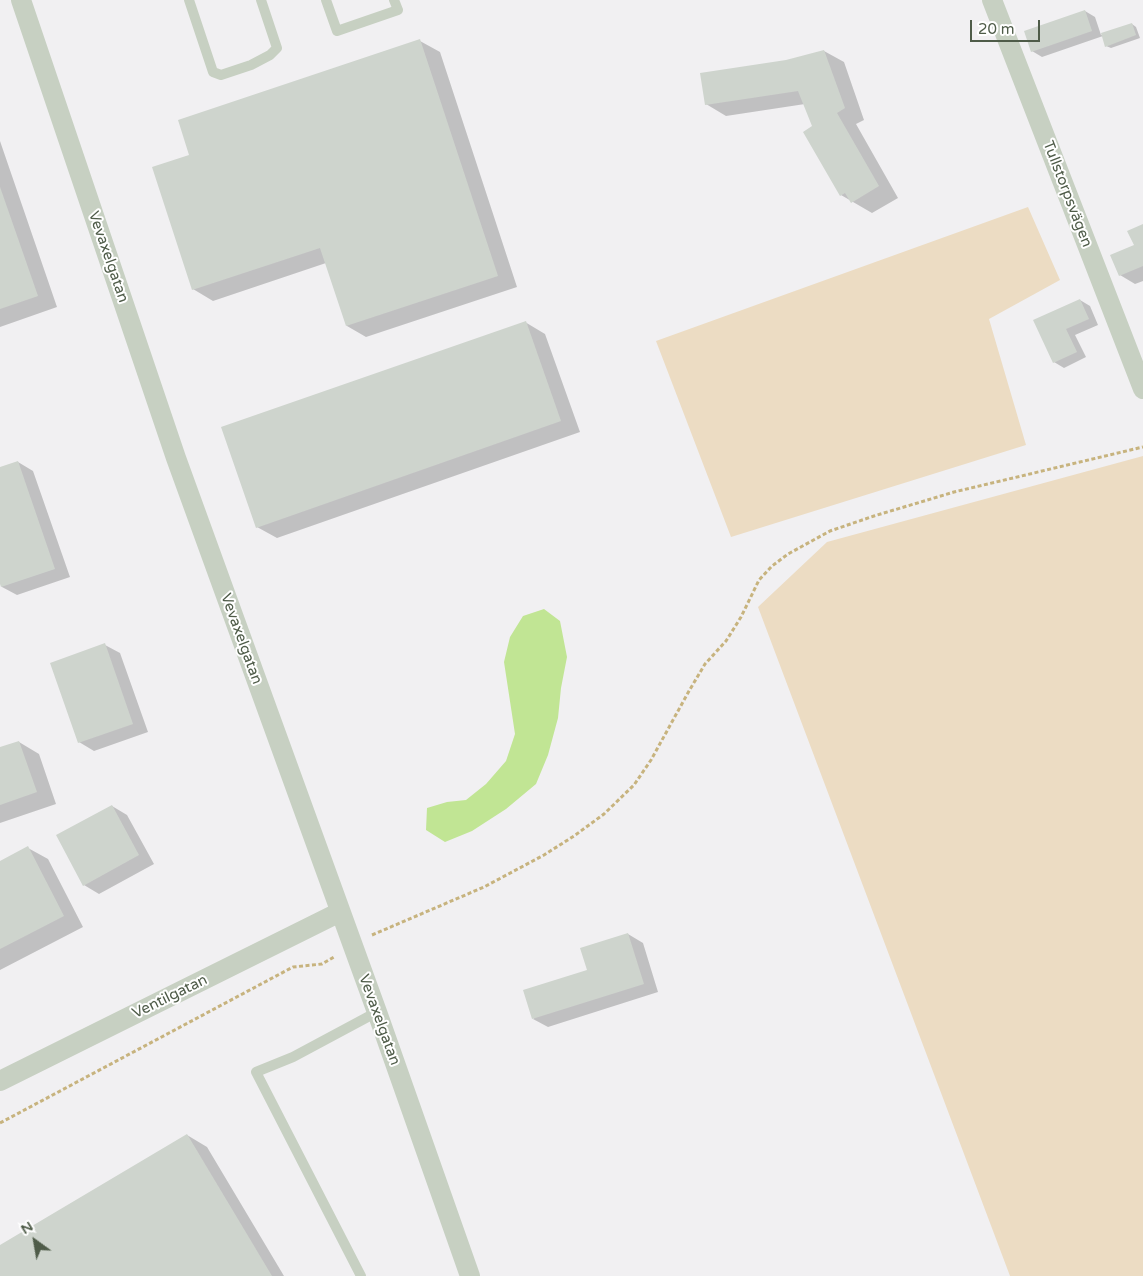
<!DOCTYPE html>
<html>
<head>
<meta charset="utf-8">
<style>
	body { margin:0 }
	#map { position:relative; width:1143px; height:1276px; overflow:hidden; background:#f1f0f2; font-family:"Varela Round",sans-serif }
	canvas { display:block }
	.north { position:absolute; left:10px; top:1216px; width:50px; height:50px; -webkit-text-stroke:4px #fff; paint-order:stroke; rotate:328deg; font-size:14px; font-weight:700; line-height:20px; text-align:center; color:#4f5c49 }
	.north::after { content:''; display:block; margin:auto; width:18px; height:22px; background:#4f5c49; clip-path:polygon(50% 0,100% 100%,50% 72%,0 100%) }
	.scale { position:absolute; left:970px; top:20px; width:70px; height:22px; box-sizing:border-box; border:2px solid #4f5c49; border-top:0; padding-left:6px; font-size:15px; line-height:18px; white-space:nowrap; color:#4f5c49; -webkit-text-stroke:4px #fff; paint-order:stroke }
</style>
</head>
<body>
<div id="map">
<canvas width="1143" height="1276"></canvas>
<div class="north">N</div>
<div class="scale">20 m</div>
</div>
<script>
const ctx = document.querySelector('canvas').getContext('2d');
ctx.lineJoin = 'round';
function fill(path, color) { ctx.fillStyle = color; ctx.fill(path, 'evenodd'); }
const shape = rows => new Path2D(rows.map(r => 'M' + r).join(''));
function trace(path, color, width, dash) { ctx.strokeStyle = color; ctx.lineWidth = width; ctx.lineCap = dash ? 'butt' : 'round'; ctx.setLineDash(dash || []); ctx.stroke(path); }
function label(font, color, halo, rows, align = 'center') {
  ctx.font = font + ' "Varela Round",sans-serif'; ctx.lineWidth = 4; ctx.setLineDash([]); ctx.textBaseline = 'middle'; ctx.strokeStyle = halo; ctx.fillStyle = color; for (const [text, x, y, turn = 0] of rows) {
    ctx.save(); ctx.translate(x, y); ctx.rotate((+turn || 0) * Math.PI / 180); ctx.textAlign = isNaN(turn) ? turn : align; if (halo) ctx.strokeText(text, 0, 0); ctx.fillText(text, 0, 0); ctx.restore();
  }
}
fill(shape([
	[1028,207,1060,280,989,319,1026,445,731,537,656,341],
	[1143,456,1143,1276,1010,1276,758,607,827,542]
]), '#ecdcc3');
fill(shape([
	[544,609,560,621,567,657,561,688,558,718,548,755,536,784,506,809,472,831,445,842,426,830,427,808,447,802,466,800,486,784,506,761,515,734,504,662,510,637,523,616]
]), '#c1e594');
fill(shape([
	[1085,11,1095,17,1101,35,1132,24,1136,27,1140,38,1111,48,1106,46,1103,36,1042,57,1032,51],
	[420,41,440,52,517,287,366,337,347,326,326,263,213,301,193,289,191,156],
	[824,51,844,62,864,120,856,124,898,198,872,213,841,195,804,132,813,127,805,104,726,116,706,104,786,61],
	[0,141,57,307,0,327],
	[1143,226,1143,281,1135,284,1120,275,1135,246],
	[1080,300,1090,306,1098,325,1075,335,1086,357,1064,368,1054,362,1035,320],
	[525,322,545,334,580,432,277,538,257,527],
	[18,462,33,471,70,577,17,595,2,587,0,580,0,468],
	[105,645,120,653,148,732,94,751,79,742],
	[19,742,39,754,56,804,0,823,0,749],
	[112,806,127,815,154,864,99,894,84,885],
	[28,848,48,859,83,927,0,970,0,862],
	[628,934,643,943,658,992,548,1027,533,1019],
	[187,1135,207,1147,284,1276,0,1276,0,1247]
]), '#0003');
fill(shape([
	[1085,10,1092,31,1031,52,1024,31],
	[1132,23,1136,35,1105,47,1101,33],
	[420,39,498,276,346,326,320,248,192,290,152,167,189,155,178,120],
	[824,50,845,108,837,113,879,186,851,203,845,193,840,196,803,132,812,126,798,91,705,105,700,73,786,60],
	[0,187,38,296,0,309],
	[1143,224,1143,266,1119,276,1110,255,1134,245,1127,231],
	[1080,299,1089,319,1066,329,1077,352,1053,363,1033,320],
	[526,321,561,421,256,528,221,427],
	[18,461,55,569,1,587,0,584,0,467],
	[105,643,133,724,78,743,50,663],
	[19,741,37,792,0,805,0,747],
	[112,805,139,855,83,886,56,835],
	[28,846,64,916,0,949,0,861],
	[628,933,644,984,532,1019,523,990,587,970,580,948],
	[187,1134,272,1276,0,1276,0,1245]
]), '#ced4cd');
trace(shape([
	[372,935,484,887,544,855,574,836,604,814,634,785,651,760,689,691,705,664,726,641,741,617,759,580,772,566,788,554,830,531,874,516,954,492,1143,447],
	[0,1123,293,967,322,964,334,957]
]), '#c7b37e', 3, [4, 2.5]);
trace(shape([
	[189,0,213,72,221,75,251,65,270,55,277,48,261,0],
	[326,0,337,31,398,10,394,0],
	[361,1276,256,1072,293,1057,377,1012]
]), '#c7d0c2', 10);
trace(shape([
	[21,0,176,458,377,1012,470,1276],
	[992,0,1143,389],
	[0,1081,340,912]
]), '#c7d0c2', 20);
label('15px', '#4f5c49', '#fff', [
	["Tullstorpsvägen",1067,194,69],
	["Vevaxelgatan",108,257,71],
	["Vevaxelgatan",241,639,70],
	["Ventilgatan",170,997,-26],
	["Vevaxelgatan",379,1020,70]
]);
</script>
</body>
</html>
